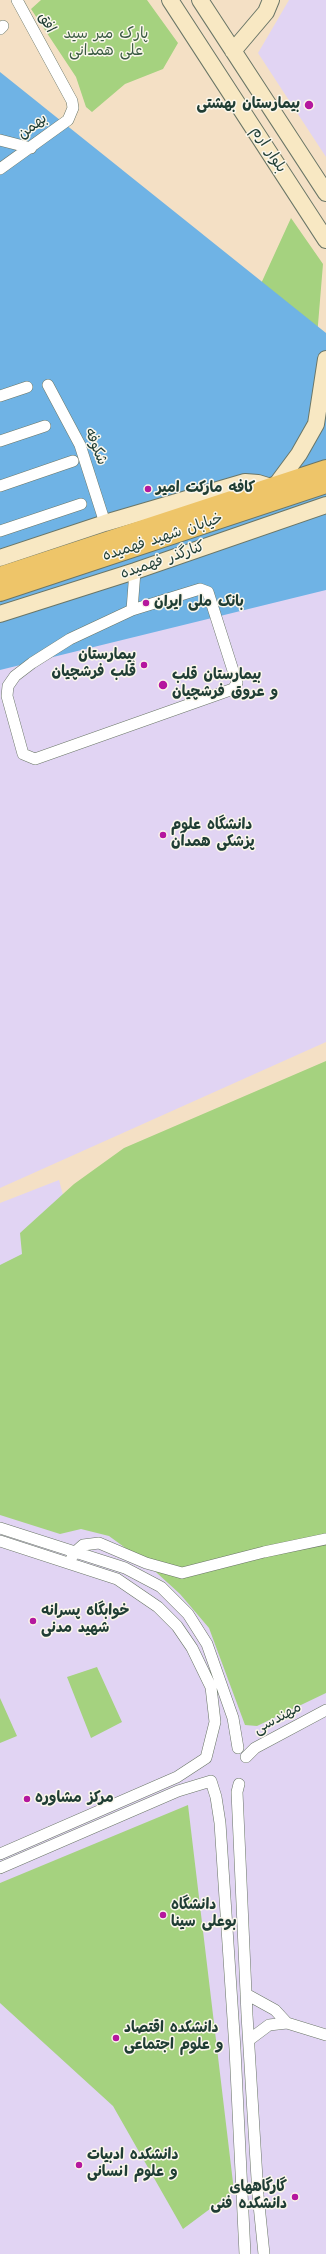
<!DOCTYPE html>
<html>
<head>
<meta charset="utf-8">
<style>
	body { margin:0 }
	canvas { display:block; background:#f4e0c5 }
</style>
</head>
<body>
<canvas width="326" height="2254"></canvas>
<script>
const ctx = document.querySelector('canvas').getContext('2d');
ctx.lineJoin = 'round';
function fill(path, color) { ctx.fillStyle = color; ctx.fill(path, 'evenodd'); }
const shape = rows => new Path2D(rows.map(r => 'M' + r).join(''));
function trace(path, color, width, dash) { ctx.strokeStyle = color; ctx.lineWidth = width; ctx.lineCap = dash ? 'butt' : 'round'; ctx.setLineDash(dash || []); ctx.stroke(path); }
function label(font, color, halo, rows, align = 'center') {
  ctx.font = font + ' "Architects Daughter","Playpen Sans Arabic",sans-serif'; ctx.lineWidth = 3; ctx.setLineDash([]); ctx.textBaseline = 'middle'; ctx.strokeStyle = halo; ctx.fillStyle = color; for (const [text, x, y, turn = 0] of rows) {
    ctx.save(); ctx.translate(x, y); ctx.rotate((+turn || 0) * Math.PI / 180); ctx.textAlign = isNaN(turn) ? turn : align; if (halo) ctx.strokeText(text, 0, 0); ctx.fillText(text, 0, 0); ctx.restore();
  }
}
fill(shape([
	[289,0,326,0,326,157,258,53],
	[326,558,326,1042,0,1188,0,628],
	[59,1180,76,1244,0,1378,0,1203],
	[0,1493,326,1576,326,2254,0,2254]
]), '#e1d4f3');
fill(shape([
	[41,0,147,0,178,43,163,69,125,84,92,112,86,107,76,77,31,9],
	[291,218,323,264,315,361,243,323],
	[326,1061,326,1693,257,1726,245,1725,209,1628,180,1594,146,1563,109,1536,81,1529,60,1534,0,1515,0,1265,22,1254,20,1233,74,1184,124,1148],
	[97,1667,122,1722,91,1738,67,1677],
	[0,1698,17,1736,0,1743],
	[188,1805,234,2191,183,2229,113,2106,0,2003,0,1883]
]), '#a5d27f');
fill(shape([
	[0,72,326,333,326,590,0,670]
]), '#6fb3e5');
const street = shape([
	[0,29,3,26],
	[0,140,31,148],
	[0,169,68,120,73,108,72,101,17,0],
	[48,385,80,445,105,523],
	[0,396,27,387],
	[0,441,45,426],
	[0,486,73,461],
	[0,531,81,504],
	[132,610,200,589,208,592,237,683,233,689,35,759,23,754,7,696,8,686,15,676,32,663,70,639,132,610,135,571],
	[0,1528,125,1568,161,1587,188,1614,207,1644,233,1718,238,1748],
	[0,1541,117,1579,158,1607,177,1626,192,1648,211,1687,215,1722,206,1758,177,1777,0,1854],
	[72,1557,74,1553,83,1545,99,1543,146,1563,182,1573,264,1552,326,1539],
	[246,1757,255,1748,326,1710],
	[239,1784,237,1792,247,2015,258,2195,264,2254],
	[0,1868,178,1791,211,1781,216,1797,220,1823,235,2049,245,2254],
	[246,1994,275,2010,287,2023,269,2025,249,2040],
	[287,2023,326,2035]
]);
const secondary = shape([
	[170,0,326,240],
	[200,0,326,193],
	[233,51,266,12,271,0],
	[276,485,299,454,316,424,326,359],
	[0,558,105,523,245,482,258,483,271,487],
	[0,614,135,571,326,505]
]);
const primary = shape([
	[0,576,326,469],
	[0,592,326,484]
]);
trace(street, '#6a7667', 12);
trace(secondary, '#6a7667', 18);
trace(primary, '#6a7667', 20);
trace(street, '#fff', 11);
trace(secondary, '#f8e8c3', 16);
trace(primary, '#eec569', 18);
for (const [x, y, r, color] of [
	[309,105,5,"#b5179e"],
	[148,489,4,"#b5179e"],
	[146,603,4,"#b5179e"],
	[144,665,4,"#b5179e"],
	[163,685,5,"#b5179e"],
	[163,835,4,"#b5179e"],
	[33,1621,4,"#b5179e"],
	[27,1799,4,"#b5179e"],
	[163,1915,4,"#b5179e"],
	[116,2038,4,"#b5179e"],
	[79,2165,4,"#b5179e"],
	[295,2197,4,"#b5179e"]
]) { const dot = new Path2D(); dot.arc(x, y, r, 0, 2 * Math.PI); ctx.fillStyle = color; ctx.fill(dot); trace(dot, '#fbf7ec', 1.5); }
label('15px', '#1f3d34', '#fbf7ec', [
	["افق",46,23,63],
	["بهمن",33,127,-37],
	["بلوار ارم",268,150,57],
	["شکوفه",95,447,68],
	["خیابان شهید فهمیده",163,538,-18],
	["کنارگذر فهمیده",163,561,-19],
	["مهندسی",278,1719,-28]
]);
label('15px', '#3a5b43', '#fbf7ec', [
	["پارک میر سید",106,35],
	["علی همدانی",106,52]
]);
label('bold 15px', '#1f3d34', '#fbf7ec', [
	["بیمارستان بهشتی",300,105,"right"],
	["کافه مارکت امیر",156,489],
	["بانک ملی ایران",154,603],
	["بیمارستان",136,656,"right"],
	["قلب فرشچیان",136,673,"right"],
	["بیمارستان قلب",172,676],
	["و عروق فرشچیان",172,693],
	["دانشگاه علوم",171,826],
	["پزشکی همدان",171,843],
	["خوابگاه پسرانه",41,1612],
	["شهید مدنی",41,1629],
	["مرکز مشاوره",35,1799],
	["دانشگاه",171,1906],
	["بوعلی سینا",171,1923],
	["دانشکده اقتصاد",124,2029],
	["و علوم اجتماعی",124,2046],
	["دانشکده ادبیات",87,2156],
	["و علوم انسانی",87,2173],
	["گارگاههای",287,2188,"right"],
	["دانشکده فنی",287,2205,"right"]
], 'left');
</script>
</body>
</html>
